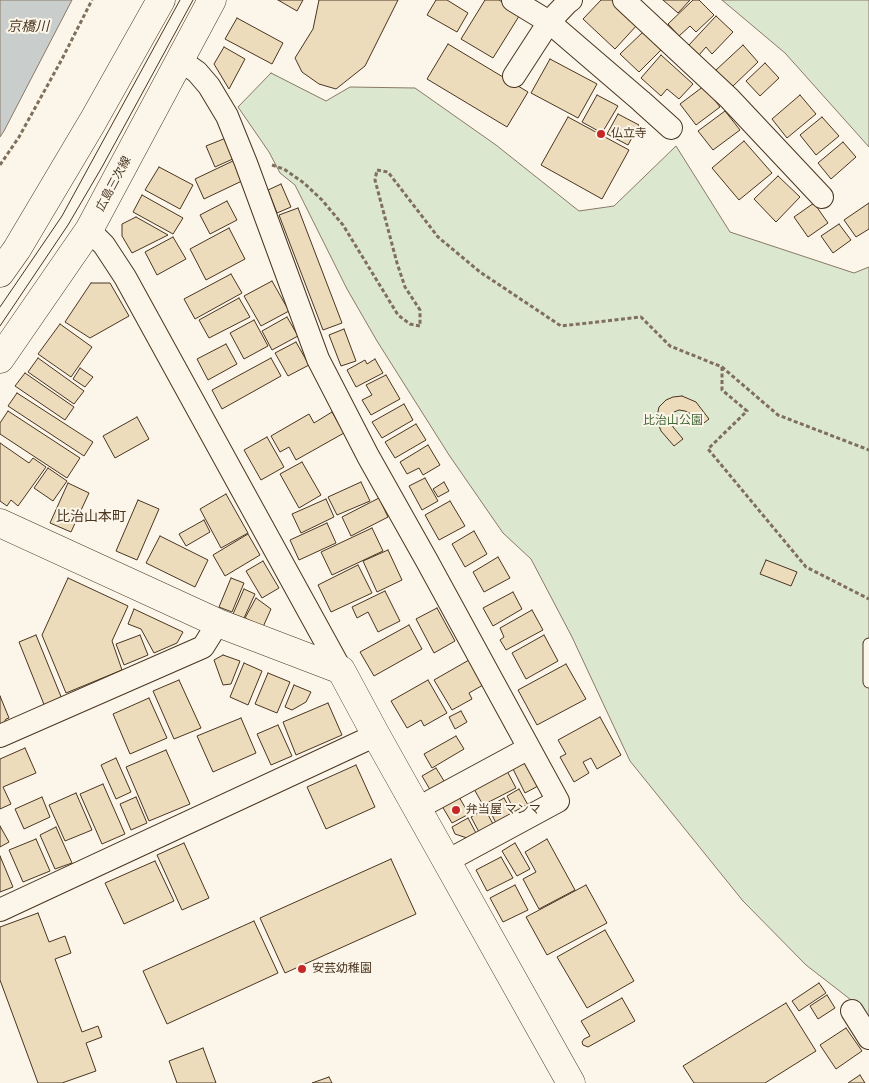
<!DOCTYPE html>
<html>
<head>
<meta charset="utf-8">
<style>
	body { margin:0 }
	canvas { display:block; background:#fbf6e9 }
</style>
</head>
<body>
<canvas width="869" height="1083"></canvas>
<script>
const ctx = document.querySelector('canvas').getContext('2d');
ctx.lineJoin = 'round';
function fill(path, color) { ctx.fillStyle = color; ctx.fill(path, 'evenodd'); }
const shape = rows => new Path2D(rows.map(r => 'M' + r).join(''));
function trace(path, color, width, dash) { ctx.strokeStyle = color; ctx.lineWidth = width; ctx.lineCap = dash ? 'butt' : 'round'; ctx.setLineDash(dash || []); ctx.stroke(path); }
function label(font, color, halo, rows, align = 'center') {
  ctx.font = font + ' Signika,"Noto Sans JP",sans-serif'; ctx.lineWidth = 4; ctx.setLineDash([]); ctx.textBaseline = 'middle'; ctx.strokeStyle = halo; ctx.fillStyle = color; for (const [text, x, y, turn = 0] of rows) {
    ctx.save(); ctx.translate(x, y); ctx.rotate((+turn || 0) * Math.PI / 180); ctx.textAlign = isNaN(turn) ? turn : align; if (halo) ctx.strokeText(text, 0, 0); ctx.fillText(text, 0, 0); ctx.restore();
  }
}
const green = shape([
	[722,0,869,0,869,147,785,53,722,0],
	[271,73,326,101,350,87,415,88,496,145,579,211,614,206,676,146,730,232,854,273,869,267,869,1025,855,1003,806,965,743,901,630,761,572,637,531,559,503,533,449,455,377,341,347,289,295,185,280,173,269,152,238,107,271,73]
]);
fill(green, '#dce7d0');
trace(green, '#887966', 1);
const water = shape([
	[0,0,72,0,4,131,0,137,0,0]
]);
fill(water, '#c9cecd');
trace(water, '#887966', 1);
const building = shape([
	[278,0,303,0,297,11,278,0],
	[319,0,398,0,365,66,336,89,319,84,302,72,295,58,313,29,319,0],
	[436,0,447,0,468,13,457,32,427,15,436,0],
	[485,0,499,0,521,13,493,58,461,39,485,0],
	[601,0,612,0,638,24,615,49,583,19,601,0],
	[663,0,690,0,678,13,663,0],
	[693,0,699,0,714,15,696,32,690,26,679,36,668,24,693,0],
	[716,16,733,32,712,54,706,47,699,55,689,45,716,16],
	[237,18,283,43,272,64,225,39,237,18],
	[643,32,661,50,639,72,620,54,643,32],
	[448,44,528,92,507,127,427,79,448,44],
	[743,45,758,62,732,87,716,70,743,45],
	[224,47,245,59,229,89,214,64,224,47],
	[661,55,693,84,679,99,667,89,661,96,641,78,661,55],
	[550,59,597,84,578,118,531,93,550,59],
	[765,63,779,78,760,96,746,81,765,63],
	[704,86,720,107,696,125,680,104,704,86],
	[597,95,618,106,602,133,582,122,597,95],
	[800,95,816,114,787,138,772,119,800,95],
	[725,111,740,130,713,150,698,131,725,111],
	[618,114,639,125,628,145,607,134,618,114],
	[568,117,629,150,602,199,541,165,568,117],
	[822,117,839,136,816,155,800,135,822,117],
	[226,138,235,158,215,167,206,146,226,138],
	[744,141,772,173,739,200,712,168,744,141],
	[843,142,856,157,831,179,818,163,843,142],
	[235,160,244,180,204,199,195,179,235,160],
	[159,167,193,185,180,209,145,190,159,167],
	[778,176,800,197,776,222,754,199,778,176],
	[281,184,291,207,277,213,268,190,281,184],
	[142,195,183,218,173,234,133,212,142,195],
	[227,201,237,220,210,234,200,215,227,201],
	[814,203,828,223,808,237,794,217,814,203],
	[869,203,869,229,856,237,844,220,869,203],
	[298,208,342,323,323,330,279,215,298,208],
	[136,217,168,235,132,253,122,236,122,224,136,217],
	[839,224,851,240,833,253,821,236,839,224],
	[229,228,245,259,206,280,190,249,229,228],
	[173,237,186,259,157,275,145,252,173,237],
	[231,274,242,293,195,319,184,299,231,274],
	[272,281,289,311,261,326,244,296,272,281],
	[91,283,110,283,129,316,90,338,65,322,91,283],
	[239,298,250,317,209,338,199,320,239,298],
	[287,317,298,336,272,350,262,331,287,317],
	[254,320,268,346,244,359,230,333,254,320],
	[60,324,92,347,71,377,38,354,60,324],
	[344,329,356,361,341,366,329,335,344,329],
	[296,342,309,365,288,376,275,353,296,342],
	[226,344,237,364,208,380,197,359,226,344],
	[38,358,84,391,74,404,28,372,38,358],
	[271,358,281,376,222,409,212,390,271,358],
	[375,359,383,373,356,387,347,370,365,360,367,364,375,359],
	[80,368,93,377,85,387,73,379,80,368],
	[25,373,74,407,65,420,15,386,25,373],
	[386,375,400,399,371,415,362,400,372,395,366,385,386,375],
	[17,393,93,442,84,456,8,406,17,393],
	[682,396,696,402,709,419,700,426,691,414,685,411,679,410,674,412,671,416,673,427,683,439,674,446,661,431,658,423,657,416,659,407,666,400,673,397,682,396],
	[404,404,413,420,382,438,372,422,404,404],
	[8,411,80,458,67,478,0,434,0,423,8,411],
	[332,412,344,433,296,460,289,447,280,452,271,436,309,414,314,423,332,412],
	[137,417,149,439,115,458,103,436,137,417],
	[416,424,426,440,395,458,385,442,416,424],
	[267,437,284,467,261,480,244,450,267,437],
	[0,443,29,463,33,458,46,467,18,506,11,500,7,506,0,501,0,443],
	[428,445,440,465,423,475,419,468,407,474,400,462,428,445],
	[302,462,321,495,299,508,280,474,302,462],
	[48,468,67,481,53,501,34,488,48,468],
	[425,478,438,501,422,510,409,486,425,478],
	[361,482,370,501,337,515,328,497,361,482],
	[444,482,449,491,438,497,433,489,444,482],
	[68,483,89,493,71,532,50,523,68,483],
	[226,494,248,533,221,548,200,509,226,494],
	[379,498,388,517,351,536,342,517,379,498],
	[326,499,334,517,301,533,292,514,326,499],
	[138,500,159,509,137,560,116,551,138,500],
	[450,501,465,526,439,540,425,515,450,501],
	[204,520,210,532,186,546,179,534,204,520],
	[327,523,336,543,299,560,290,540,327,523],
	[372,528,383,551,332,575,321,552,372,528],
	[474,531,487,554,465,567,452,544,474,531],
	[248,534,260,555,225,576,213,555,248,534],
	[160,536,208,560,195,587,146,563,160,536],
	[388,550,402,580,377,592,363,561,388,550],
	[498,557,510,578,484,592,473,572,498,557],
	[766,560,797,572,791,586,760,574,766,560],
	[263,561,279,588,262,598,246,571,263,561],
	[358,565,372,593,331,612,318,585,358,565],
	[68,578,128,606,112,641,122,670,66,693,42,635,68,578],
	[231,578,244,583,232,612,219,607,231,578],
	[244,589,255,594,244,618,233,614,244,589],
	[385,591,400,621,378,632,368,612,357,618,352,607,385,591],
	[513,592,522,609,493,626,483,608,513,592],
	[256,598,271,609,263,627,245,618,256,598],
	[437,608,455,641,434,653,416,619,437,608],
	[134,609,183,632,177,643,154,653,141,629,128,624,134,609],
	[532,610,543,630,506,650,500,640,504,637,500,628,532,610],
	[409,625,422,649,374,676,360,652,409,625],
	[36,635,62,699,45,707,19,642,36,635],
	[140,635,148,655,124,665,116,644,140,635],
	[544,635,558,661,526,679,512,653,544,635],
	[223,655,240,661,231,684,223,685,214,660,223,655],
	[469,660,483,685,469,693,472,699,452,710,434,680,469,660],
	[244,663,262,671,248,705,230,697,244,663],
	[566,664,586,699,537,725,518,690,566,664],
	[268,673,290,682,277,713,255,704,268,673],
	[179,680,201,728,174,739,153,691,179,680],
	[428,680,447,713,424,726,421,720,407,728,391,701,428,680],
	[294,685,311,692,306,702,292,710,285,707,294,685],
	[0,696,9,718,6,719,3,724,0,725,0,696],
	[149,698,167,738,130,754,113,714,149,698],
	[328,703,342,735,296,755,283,722,328,703],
	[461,711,467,722,455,729,449,717,461,711],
	[600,717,621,755,597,769,591,758,583,762,589,773,574,782,560,757,566,754,558,740,600,717],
	[241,718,256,753,213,772,197,736,241,718],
	[278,725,292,756,271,765,257,734,278,725],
	[456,736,464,749,432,768,424,754,456,736],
	[25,748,36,773,3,787,11,804,0,809,0,759,25,748],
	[166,750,190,804,149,821,126,767,166,750],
	[116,758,131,792,116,799,101,765,116,758],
	[526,762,538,786,525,793,513,769,526,762],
	[356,765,375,807,326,829,307,787,356,765],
	[436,768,446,784,432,793,422,776,436,768],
	[507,771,516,788,483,805,474,789,507,771],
	[103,784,125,834,102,844,80,794,103,784],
	[519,789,528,805,515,812,507,796,519,789],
	[76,793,92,830,65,841,49,805,76,793],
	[42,797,50,817,24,829,15,809,42,797],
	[136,797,147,823,131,830,120,804,136,797],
	[459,797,469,814,452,823,442,806,459,797],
	[504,798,513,814,496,823,488,807,504,798],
	[485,809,493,824,479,832,471,817,485,809],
	[468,818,476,833,467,838,455,834,452,827,468,818],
	[0,826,9,842,0,847,0,826],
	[56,827,72,863,55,869,40,835,56,827],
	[36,839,50,871,23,882,9,850,36,839],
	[547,839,575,890,539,909,523,879,536,872,525,852,547,839],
	[184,843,209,898,182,910,157,855,184,843],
	[515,843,530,869,517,876,502,851,515,843],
	[0,856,13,887,0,892,0,856],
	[501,857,513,878,487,891,476,870,501,857],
	[391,859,416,914,285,973,260,918,391,859],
	[155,861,174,901,124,924,105,883,155,861],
	[515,885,528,910,503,922,490,898,515,885],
	[586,885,607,923,547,955,526,917,586,885],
	[38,913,49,942,65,936,71,953,55,959,82,1032,98,1026,102,1037,86,1043,96,1071,62,1083,38,1083,0,980,0,927,38,913],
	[254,921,278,973,167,1024,143,971,254,921],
	[605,930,634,981,587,1008,557,957,605,930],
	[819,983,826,993,799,1011,792,1001,819,983],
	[827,995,835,1008,818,1019,810,1006,827,995],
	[622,998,635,1021,588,1047,583,1045,582,1042,584,1039,590,1036,581,1021,622,998],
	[786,1003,816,1051,765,1083,694,1083,683,1066,786,1003],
	[846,1028,862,1051,836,1069,820,1045,846,1028],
	[203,1048,216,1083,177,1083,169,1061,203,1048],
	[860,1075,865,1083,848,1083,860,1075],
	[329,1077,332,1083,312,1083,329,1077]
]);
fill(building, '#ecdcbc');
trace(building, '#4a3520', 1);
const lane = shape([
	[869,644,869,682]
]);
const street = shape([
	[513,0,549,22,641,101,671,128],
	[624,0,729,98,822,197],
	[180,60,197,72,209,86,227,116,246,163,318,359,368,456,427,561,558,801,447,861],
	[514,76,549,22,568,2,571,0],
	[89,230,104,245,125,277,341,670],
	[0,736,203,647,218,623],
	[431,801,529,748],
	[0,910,376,735],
	[852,1011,869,1038]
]);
const secondary = shape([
	[0,523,218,623,341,670,376,735,571,1083]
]);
const primary = shape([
	[0,273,17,249,93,121,161,0],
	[0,359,89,230,212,0]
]);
trace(lane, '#4a3520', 13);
trace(street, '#4a3520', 24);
trace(secondary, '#4a3520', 29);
trace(primary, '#4a3520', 29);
trace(shape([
	[0,165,19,137,62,59,92,0],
	[272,165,284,169,304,183,322,200,343,225,398,315,410,324,420,326,420,310,405,287,397,263,375,180,377,170,388,172,438,237,480,272,561,326,641,317,670,346,722,367,778,415,869,450],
	[722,367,722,390,747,411,708,449,806,567,869,599]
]), '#7f6f5c', 3, [4, 2.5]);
trace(lane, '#fbf6e9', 11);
trace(street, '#fbf6e9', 22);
trace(secondary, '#fbf6e9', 28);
trace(primary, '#fbf6e9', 28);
trace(shape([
	[0,307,62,216,180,0],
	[0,326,68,225,102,167,193,0]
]), '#4a3520', 1);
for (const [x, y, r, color] of [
	[601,134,5,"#c62828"],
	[456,810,5,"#c62828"],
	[302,969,5,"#c62828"]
]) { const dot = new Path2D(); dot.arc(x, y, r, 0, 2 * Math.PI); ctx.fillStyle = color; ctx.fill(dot); trace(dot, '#fbf6e9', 2); }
label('12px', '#4a3520', '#fbf6e9', [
	["仏立寺",611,134],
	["弁当屋 マンマ",466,810],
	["安芸幼稚園",312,969]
], 'left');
label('12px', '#4a3520', '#fbf6e9', [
	["広島三次線",114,184,-62]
]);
label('12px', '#436837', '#fbf6e9', [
	["比治山公園",673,421]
]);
label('italic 14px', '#4a3520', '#fbf6e9', [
	["京橋川",28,27]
]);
label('14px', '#4a3520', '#fbf6e9', [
	["比治山本町",91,517]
]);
</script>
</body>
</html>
